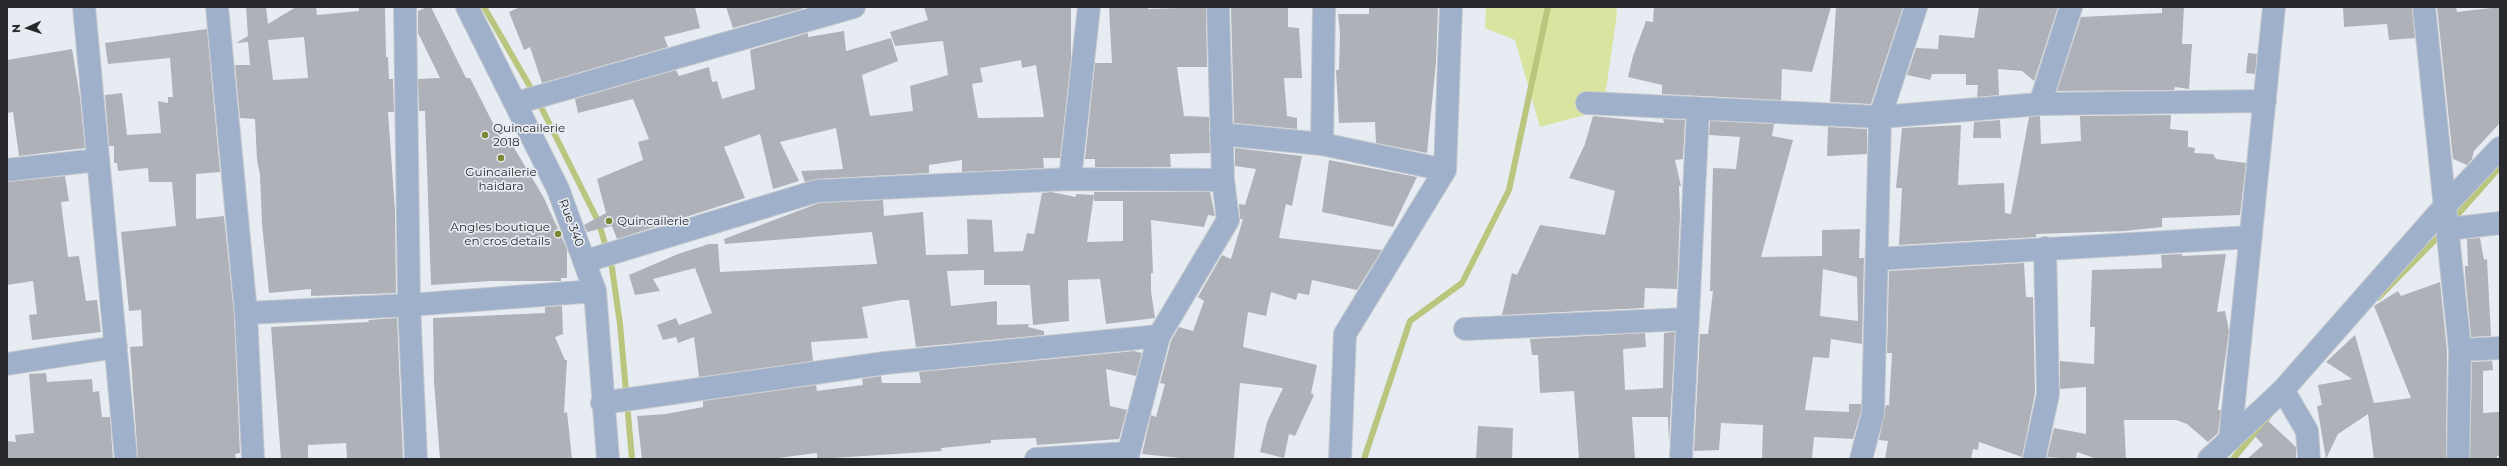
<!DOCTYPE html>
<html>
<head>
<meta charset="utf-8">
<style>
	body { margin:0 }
	#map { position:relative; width:2507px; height:466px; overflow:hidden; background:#e7ecf2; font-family:Montserrat,sans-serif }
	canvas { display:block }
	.frame { position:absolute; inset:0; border:8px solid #28292c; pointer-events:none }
	.north { position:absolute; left:8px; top:8px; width:40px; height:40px; -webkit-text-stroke:3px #e7ecf2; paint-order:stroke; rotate:267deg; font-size:11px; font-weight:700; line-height:16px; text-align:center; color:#28292c }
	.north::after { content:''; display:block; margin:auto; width:14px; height:18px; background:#28292c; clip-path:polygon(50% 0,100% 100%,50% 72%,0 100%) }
</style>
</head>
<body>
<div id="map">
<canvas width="2507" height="466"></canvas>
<div class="frame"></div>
<div class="north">N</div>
</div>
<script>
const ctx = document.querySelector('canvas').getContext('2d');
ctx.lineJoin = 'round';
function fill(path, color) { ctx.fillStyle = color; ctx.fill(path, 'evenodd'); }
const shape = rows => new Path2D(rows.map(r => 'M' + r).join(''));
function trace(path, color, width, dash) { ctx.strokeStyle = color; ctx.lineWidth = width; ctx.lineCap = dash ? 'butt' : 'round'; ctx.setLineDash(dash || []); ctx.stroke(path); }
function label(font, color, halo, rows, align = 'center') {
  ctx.font = font + ' Montserrat,sans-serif'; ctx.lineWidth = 3.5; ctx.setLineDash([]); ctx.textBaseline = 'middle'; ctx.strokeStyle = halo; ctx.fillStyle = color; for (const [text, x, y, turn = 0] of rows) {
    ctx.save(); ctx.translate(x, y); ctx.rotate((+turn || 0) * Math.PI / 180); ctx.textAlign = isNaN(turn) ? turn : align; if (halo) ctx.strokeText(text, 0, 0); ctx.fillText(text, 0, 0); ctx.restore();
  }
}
fill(shape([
	[1486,7,1616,7,1617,14,1603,110,1540,127,1515,40,1485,28]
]), '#d8e49f');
trace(shape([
	[484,7,536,97,599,223,612,268,620,324,632,459],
	[2452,221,2500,167],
	[2378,298,2442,233],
	[1364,459,1410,321,1462,283,1509,190,1548,7],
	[2233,459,2269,416]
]), '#bac67d', 6);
fill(shape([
	[246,7,266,7,268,24,296,7,316,7,317,15,359,11,359,7,385,7,386,57,388,57,389,79,393,79,394,112,388,112,395,211,396,293,311,296,311,289,269,293,262,224,260,175,257,160,255,119,240,118,235,65,250,65,248,42,236,43,248,36],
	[304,37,308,78,273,80,268,40],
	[427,7,431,7,466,78,470,78,501,139,507,136,544,198,567,249,567,278,561,278,561,281,491,281,431,285,425,111,419,111,418,79,440,78,418,33,418,11],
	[520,7,695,7,700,28,664,37,668,47,542,83,530,47,524,50,509,12],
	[726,7,802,7,802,9,733,28],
	[924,7,1071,7,1071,60,1060,158,1043,158,1044,168,962,172,962,160,929,165,929,173,816,179,805,182,801,171,843,169,836,128,780,142,799,181,773,189,760,134,724,147,745,198,617,239,612,226,587,232,584,225,606,213,597,179,643,160,638,142,649,139,633,99,578,113,575,99,676,70,679,76,709,67,712,82,717,81,722,99,755,89,750,50,808,33,808,37,844,31,846,51,891,38,898,61,862,75,870,116,913,111,910,86,948,75,943,41,895,46,890,32,928,20],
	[1021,60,1022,68,1036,65,1044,117,978,118,972,84,983,82,980,68],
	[1109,7,1148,7,1148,9,1206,7,1207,67,1177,67,1184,116,1209,117,1210,153,1170,154,1171,167,1095,167,1095,159,1085,159,1095,63,1112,63],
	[1231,7,1288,7,1288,27,1299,28,1302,78,1284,78,1287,116,1297,118,1297,129,1234,123],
	[1369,7,1438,7,1436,62,1427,153,1376,143,1375,122,1339,123,1336,70,1339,70,1340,34,1338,14,1369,14],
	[1654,7,1831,7,1812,72,1782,69,1781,100,1662,94,1662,85,1628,77,1633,56,1646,21,1653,22],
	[1836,7,1903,7,1871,104,1830,102],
	[1979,7,2058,7,2034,81,2022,71,1998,69,1999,95,1977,97,1978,85,1966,85,1966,74,1932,74,1930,80,1907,75,1916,48,1938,49,1939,35,1974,38],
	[2162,7,2184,7,2182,44,2192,44,2189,89,2175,87,2174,90,2057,91,2081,17,2162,13],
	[2343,7,2412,7,2415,38,2389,40,2387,24,2344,27],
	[2437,7,2456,7,2457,12,2500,7,2500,123,2474,151,2472,159,2467,165,2453,159],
	[207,29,220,172,196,174,196,219,224,216,234,314,240,453,235,454,236,459,138,459,130,347,143,346,141,310,129,311,121,232,176,226,172,182,149,182,148,168,118,171,117,163,114,163,114,146,109,146,105,95,122,93,127,135,161,133,158,101,168,103,168,97,173,97,170,58,108,64,105,43],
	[72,49,80,97,85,148,19,156,13,112,7,113,7,60],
	[2248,53,2257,54,2255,74,2246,73],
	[2171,115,2170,129,2188,131,2188,147,2195,148,2194,153,2213,154,2216,159,2246,163,2240,215,2162,218,2162,227,2125,231,2036,234,2036,237,1899,245,1902,188,1896,188,1902,128,1961,125,1958,185,2004,183,2005,213,2011,214,2029,117,2040,116,2041,144,2081,141,2080,116],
	[1593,116,1664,123,1663,119,1685,120,1683,159,1675,160,1681,186,1679,186,1680,215,1677,289,1645,288,1644,308,1502,315,1512,273,1517,275,1540,225,1605,235,1615,191,1569,178,1585,144],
	[2000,120,2001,138,1973,138,1974,122],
	[1710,121,1774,124,1772,136,1793,140,1761,257,1822,256,1822,230,1860,229,1859,258,1864,258,1862,344,1831,339,1829,358,1813,357,1805,410,1849,412,1849,404,1861,404,1861,411,1853,439,1814,437,1812,459,1762,459,1763,425,1721,423,1719,450,1694,451,1700,334,1708,334,1713,291,1710,291,1713,168,1736,169,1740,137,1709,135],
	[1823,269,1857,277,1858,321,1820,316],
	[1828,127,1867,129,1867,154,1827,156],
	[1235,148,1302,156,1292,206,1286,204,1279,238,1382,250,1357,290,1312,280,1309,295,1298,293,1296,300,1271,292,1266,316,1248,312,1243,347,1317,365,1311,393,1314,395,1295,436,1289,434,1284,458,1260,452,1267,422,1283,388,1240,383,1234,459,1190,459,1142,454,1151,415,1156,417,1165,384,1160,383,1171,341,1179,327,1193,331,1204,301,1198,297,1222,255,1231,259,1243,219,1240,219,1239,204,1245,205,1256,169,1235,166],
	[1329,160,1417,177,1393,227,1322,212],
	[65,176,69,201,61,202,68,257,79,256,86,301,97,300,101,332,32,340,29,315,37,314,33,281,7,285,7,182],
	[1051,192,1076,197,1076,194,1094,195,1087,242,1123,241,1123,201,1094,201,1094,192,1210,192,1215,216,1208,215,1204,227,1151,220,1153,273,1151,273,1151,291,1155,318,1106,324,1100,279,1068,280,1069,321,1033,325,1030,285,984,285,984,270,947,271,951,306,997,301,997,325,1029,324,1028,327,1044,331,1044,335,916,347,909,300,901,300,862,307,868,338,811,342,813,361,699,377,694,337,678,343,676,337,663,340,657,325,676,318,679,325,712,313,695,268,653,279,660,291,635,295,629,275,678,254,709,244,718,244,720,272,877,264,872,232,725,244,724,239,819,203,883,200,884,216,923,212,926,255,968,254,967,219,992,220,994,252,1023,251,1027,233,1034,234,1042,193],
	[2480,238,2484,260,2487,259,2491,336,2471,337,2465,274,2465,266,2468,266,2467,239],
	[2182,254,2182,256,2226,254,2217,312,2225,311,2229,331,2218,410,2221,410,2218,433,2208,442,2187,424,2176,420,2124,420,2126,459,2097,459,2077,452,2076,459,2047,457,2054,428,2086,434,2086,387,2060,389,2060,361,2094,364,2095,327,2090,327,2092,270,2162,268,2161,255],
	[2024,263,2026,297,2033,297,2035,393,2022,457,1979,442,1978,450,1973,449,1971,459,1885,459,1888,441,1879,440,1886,405,1889,405,1892,353,1887,353,1889,271],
	[2440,282,2447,351,2446,459,2374,459,2368,414,2338,434,2326,459,2317,406,2322,405,2318,385,2352,379,2326,362,2355,335,2374,403,2411,398,2374,306,2398,291,2401,296],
	[562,306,563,334,555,337,565,360,567,360,564,413,567,412,572,459,440,459,434,381,433,318,545,313,545,307],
	[397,318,403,459,347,459,346,443,308,445,308,459,281,459,271,327,369,322,368,320],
	[1675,332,1669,443,1668,417,1632,417,1635,459,1579,459,1574,391,1540,393,1538,355,1532,355,1530,339,1645,333,1646,347,1623,349,1625,390,1663,388,1664,333],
	[1134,351,1142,353,1136,376,1106,369,1110,406,1127,410,1119,439,1037,445,1036,438,991,440,991,443,941,448,942,451,817,459,817,453,770,459,642,459,637,416,666,414,703,407,703,401,816,385,817,391,863,385,862,379,881,376,882,383,921,383,919,372],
	[2492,361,2493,370,2483,371,2483,413,2500,412,2500,456,2497,456,2497,459,2470,459,2472,362],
	[46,373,47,382,92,379,93,392,99,391,102,417,110,417,113,459,7,459,7,441,16,442,15,435,34,433,29,374],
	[2268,421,2296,447,2296,459,2247,459,2263,445,2255,436],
	[1478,426,1513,428,1512,459,1476,459]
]), '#aeb2b8');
const minor = shape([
	[84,7,126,459],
	[217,7,246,313,253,459],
	[405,7,409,305,416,459],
	[467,7,558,189,595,291,608,459],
	[2424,7,2460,350,2458,459],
	[516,103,854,7],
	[1587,103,1880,117,2040,104,2265,101],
	[2040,104,2071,7],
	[1221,134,1322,144,1445,170],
	[1322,144,1324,7],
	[7,170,98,160],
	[1070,179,1089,7],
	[2448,229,2500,223],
	[1878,259,2251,237],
	[586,261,817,191,1070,179,1223,180],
	[246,313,409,305,595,291],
	[1465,329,1688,319],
	[2460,350,2500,348],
	[7,364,116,347],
	[2283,390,2307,431,2309,459],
	[602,403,885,363,1159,336],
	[2230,440,2274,7],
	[1036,459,1128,453],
	[1127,459,1159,336,1228,220,1223,180,1218,7],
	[1340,459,1345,334,1445,170,1451,7],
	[1681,459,1698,110],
	[1861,459,1873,413,1880,117,1916,7],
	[2034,459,2048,394,2045,248],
	[2209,459,2283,390,2445,206,2500,148]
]);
trace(minor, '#c5c9ce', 24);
trace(minor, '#9fb0cb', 22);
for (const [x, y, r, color] of [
	[485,135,4,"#7c8734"],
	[501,158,4,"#7c8734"],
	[609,221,4,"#7c8734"],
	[558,234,4,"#7c8734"]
]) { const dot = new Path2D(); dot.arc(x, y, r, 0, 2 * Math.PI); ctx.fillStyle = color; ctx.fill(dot); trace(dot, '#e7ecf2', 1.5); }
label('12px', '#28292c', '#e7ecf2', [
	["Quincailerie",493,128],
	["2018",493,142],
	["Guincailerie",501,172,"center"],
	["haidara",501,186,"center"],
	["Quincailerie",617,221],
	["Angles boutique",550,227,"right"],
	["en cros details",550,241,"right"]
], 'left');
label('12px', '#28292c', '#e7ecf2', [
	["Rue 340",571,223,69]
]);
</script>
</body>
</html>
